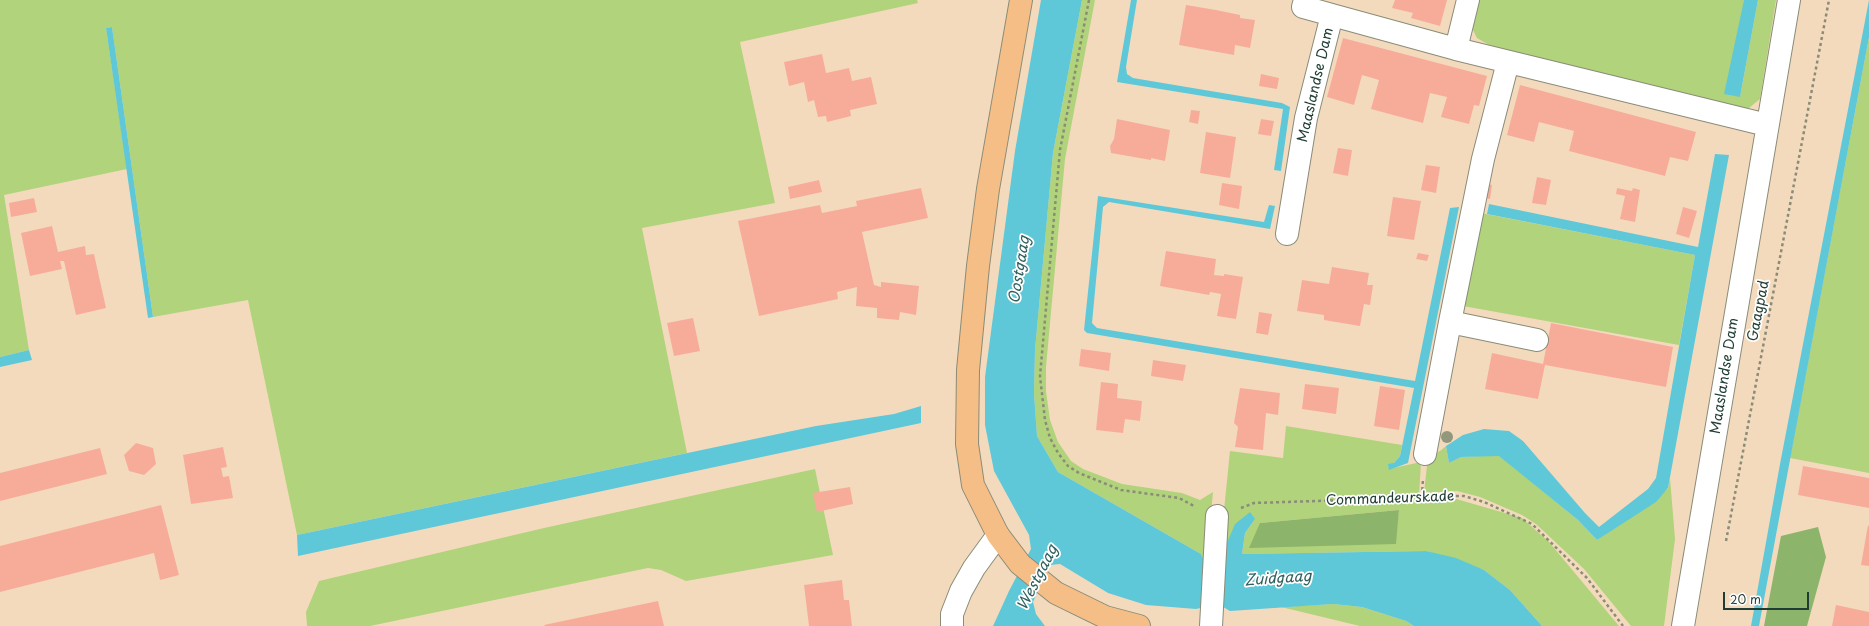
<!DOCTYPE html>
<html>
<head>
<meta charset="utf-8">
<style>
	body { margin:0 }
	#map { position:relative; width:1869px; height:626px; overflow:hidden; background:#f4dabd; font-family:"Playpen Sans",sans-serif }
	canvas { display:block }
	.scale { position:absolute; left:1723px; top:592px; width:86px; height:18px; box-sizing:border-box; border:2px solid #1f3d34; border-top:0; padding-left:5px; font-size:12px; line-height:14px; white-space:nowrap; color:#1f3d34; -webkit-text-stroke:3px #fff; paint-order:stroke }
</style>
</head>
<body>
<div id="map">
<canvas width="1869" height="626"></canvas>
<div class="scale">20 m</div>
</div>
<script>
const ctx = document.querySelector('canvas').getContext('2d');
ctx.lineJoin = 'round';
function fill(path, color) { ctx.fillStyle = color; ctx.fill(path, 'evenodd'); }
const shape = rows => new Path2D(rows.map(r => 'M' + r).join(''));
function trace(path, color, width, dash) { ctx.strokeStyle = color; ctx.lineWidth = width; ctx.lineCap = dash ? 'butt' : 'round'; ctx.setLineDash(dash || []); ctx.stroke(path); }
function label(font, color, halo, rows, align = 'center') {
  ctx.font = font + ' "Playpen Sans",sans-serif'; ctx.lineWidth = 3.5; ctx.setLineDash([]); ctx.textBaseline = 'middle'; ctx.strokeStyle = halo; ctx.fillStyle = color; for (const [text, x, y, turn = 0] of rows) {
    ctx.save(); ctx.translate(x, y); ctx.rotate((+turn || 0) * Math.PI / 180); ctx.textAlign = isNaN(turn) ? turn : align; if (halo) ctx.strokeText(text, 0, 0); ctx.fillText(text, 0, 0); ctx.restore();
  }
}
fill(shape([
	[0,0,917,0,918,3,740,42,775,203,642,228,687,453,297,535,248,300,153,317,112,27,106,28,127,169,4,195,29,350,0,357],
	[1082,0,1095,0,1065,159,1046,367,1046,391,1050,420,1058,442,1071,461,1083,469,1122,484,1182,493,1200,500,1213,492,1206,564,1201,554,1058,472,1037,436,1034,393,1035,350,1053,153],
	[1476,0,1744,0,1740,97,1758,0,1776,0,1760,99,1749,108,1736,111,1719,108,1489,45,1477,38,1472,28],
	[1869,37,1869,473,1790,458],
	[1481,213,1695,255,1679,345,1463,306],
	[1286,426,1402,445,1400,456,1389,469,1421,462,1419,497,1453,498,1522,518,1549,542,1619,626,1542,626,1510,590,1484,570,1426,551,1242,554,1245,533,1255,519,1224,550,1224,510,1230,451,1283,458],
	[1399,510,1395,544,1260,523],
	[1446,446,1449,463,1461,457,1499,455,1578,520,1597,540,1668,489,1670,478,1675,539,1664,626,1631,626,1584,569,1536,524,1522,515,1480,497,1457,491,1424,493,1428,456,1440,451],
	[815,469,833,555,686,581,661,570,648,568,370,626,307,626,306,612,319,581,544,528],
	[1333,604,1362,607,1406,621,1414,626,1360,626,1281,607]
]), '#b1d37b');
fill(shape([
	[1399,510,1396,544,1249,548,1260,523],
	[1818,527,1826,557,1807,626,1764,626,1781,536]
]), '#8cb56b');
fill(shape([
	[1041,0,1082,0,1053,153,1035,350,1034,393,1037,436,1058,472,1201,554,1206,564,1224,550,1235,524,1250,512,1255,519,1245,533,1242,554,1426,551,1456,558,1484,570,1510,590,1542,626,1414,626,1406,621,1362,607,1333,604,1230,611,1218,604,1196,609,1146,605,1108,593,1060,564,1050,565,1033,602,1036,614,1045,626,993,626,1009,591,1031,549,1029,535,994,471,985,425,985,377,1015,151],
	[1131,0,1137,0,1126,67,1127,74,1133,78,1282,103,1290,107,1281,171,1274,170,1283,109,1117,82],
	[1744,0,1758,0,1740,97,1724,94],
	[1869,0,1869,37,1759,626,1751,626,1780,464],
	[112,27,153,317,148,318,106,28],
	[1715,154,1729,155,1668,488,1656,502,1597,540,1578,520,1499,456,1461,457,1449,463,1446,446,1463,435,1484,429,1509,431,1523,441,1585,513,1599,527,1648,489,1656,478,1695,255,1487,214,1489,204,1698,247],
	[1098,196,1264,222,1269,205,1275,206,1270,229,1109,202,1103,207,1092,323,1097,328,1415,381,1450,208,1459,207,1408,463,1389,470,1388,464,1394,463,1400,456,1414,388,1087,333,1084,330],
	[29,350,32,360,0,367,0,357],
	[921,406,921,423,298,556,297,535,816,426,894,414]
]), '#5ec8d9');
fill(shape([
	[1395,0,1447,0,1440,26,1411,18,1413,13,1392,8],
	[1186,5,1216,10,1240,15,1240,18,1255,20,1250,48,1235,45,1234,55,1179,45],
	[1343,38,1487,76,1479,106,1474,105,1469,124,1441,117,1447,97,1430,93,1423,123,1371,109,1379,80,1362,75,1354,105,1327,97],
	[822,54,826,73,849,68,852,81,871,77,877,104,850,110,851,116,827,122,826,116,818,117,814,100,808,102,804,82,789,86,784,62],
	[1261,74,1279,78,1277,89,1259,86],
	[1520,85,1696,132,1688,161,1670,157,1665,176,1569,151,1574,131,1539,122,1534,142,1507,135],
	[1191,110,1200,111,1198,124,1189,122],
	[1117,119,1170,130,1165,161,1151,158,1151,160,1111,153,1110,146,1114,139],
	[1261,119,1274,121,1271,136,1258,134],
	[1206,132,1236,137,1230,178,1200,173],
	[1338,148,1352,150,1348,176,1333,173],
	[1426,165,1440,167,1436,193,1421,190],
	[1537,177,1551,180,1546,205,1532,203],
	[819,180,822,192,790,199,788,187],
	[1222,183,1242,186,1239,209,1219,205],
	[1484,183,1492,185,1490,199,1481,197],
	[921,188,928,218,862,232,874,285,881,287,881,282,919,286,916,315,900,312,899,320,877,318,877,308,856,306,857,287,837,292,838,299,759,316,738,221,820,205,822,213,857,206,856,201],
	[1617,188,1632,191,1633,188,1640,190,1635,222,1620,219,1625,196,1616,194],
	[1393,197,1421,201,1414,240,1387,236],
	[34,198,37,212,11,217,9,203],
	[1683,207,1697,211,1689,238,1676,234],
	[52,226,58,252,85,246,86,255,94,254,106,308,76,315,64,261,60,261,62,269,30,276,21,233],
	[1166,251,1216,259,1214,275,1224,276,1224,274,1243,277,1236,319,1217,316,1221,294,1210,292,1209,295,1160,286],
	[1418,253,1429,255,1427,261,1416,259],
	[1332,267,1369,273,1367,285,1373,285,1370,305,1364,304,1360,326,1324,320,1324,315,1297,311,1302,280,1329,284],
	[1259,312,1272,314,1268,335,1256,333],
	[693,318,700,351,674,356,667,323],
	[1551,323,1673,347,1666,387,1545,365,1538,399,1485,389,1492,353,1543,364],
	[1081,349,1111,353,1109,371,1079,366],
	[1153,360,1186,365,1183,381,1151,376],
	[1101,382,1118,384,1117,398,1142,401,1140,421,1125,419,1123,433,1096,430],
	[1305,384,1339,388,1336,414,1302,409],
	[1380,386,1405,390,1399,430,1374,426],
	[1240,388,1280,393,1278,415,1266,413,1263,450,1235,447,1238,427,1234,423],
	[136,443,153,448,156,464,144,475,129,471,124,455],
	[223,447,227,467,221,468,223,477,229,476,233,498,191,504,183,455],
	[100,448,107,474,0,501,0,473],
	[1803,466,1869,478,1869,508,1798,495],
	[850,487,853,504,817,512,813,493],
	[161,505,179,575,160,580,154,553,0,592,0,546],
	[1868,525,1869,526,1869,566,1861,565],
	[842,580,844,600,849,600,852,626,809,626,804,585],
	[658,601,664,626,545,626,544,625],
	[1836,605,1869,612,1869,626,1832,626]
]), '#f7ac9a');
const minor = shape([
	[1305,0,1303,7,1332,15],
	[1468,0,1456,49,1767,125],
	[1287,234,1306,118,1332,15,1456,49],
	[1450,322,1537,340],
	[1425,454,1450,322,1483,159,1508,62],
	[952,626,952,614,961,591,974,568,998,535],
	[1211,626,1217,516],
	[1683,626,1789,0]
]);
const major = shape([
	[1021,0,988,189,978,266,968,370,967,444,973,485,998,535,1020,564,1056,593,1105,617,1139,626]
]);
trace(minor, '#8a8c78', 24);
trace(major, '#8a8c78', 24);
trace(shape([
	[1089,0,1060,150,1040,376,1045,420,1050,438,1058,453,1068,466,1079,473,1121,490,1179,498,1194,506],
	[1422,496,1423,478],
	[1241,508,1254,503,1378,499,1422,496,1464,496,1484,502,1532,524,1587,578,1623,626],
	[1726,541,1829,0]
]), '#8a8c78', 2.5, [3, 3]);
trace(minor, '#fff', 22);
trace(major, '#f6be87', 22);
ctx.fillStyle = '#93987c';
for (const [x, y] of [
	[1447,437]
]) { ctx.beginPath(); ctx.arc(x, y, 6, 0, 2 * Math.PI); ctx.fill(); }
label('14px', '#1f3d34', '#fff', [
	["Maaslandse Dam",1316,85,-77],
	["Gaagpad",1759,311,-79],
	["Maaslandse Dam",1725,376,-81],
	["Commandeurskade",1390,499,-2]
]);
label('italic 15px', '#2f605d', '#fff', [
	["Oostgaag",1020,270,-81],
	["Westgaag",1038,578,-63],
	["Zuidgaag",1278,579,-4]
]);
</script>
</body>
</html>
